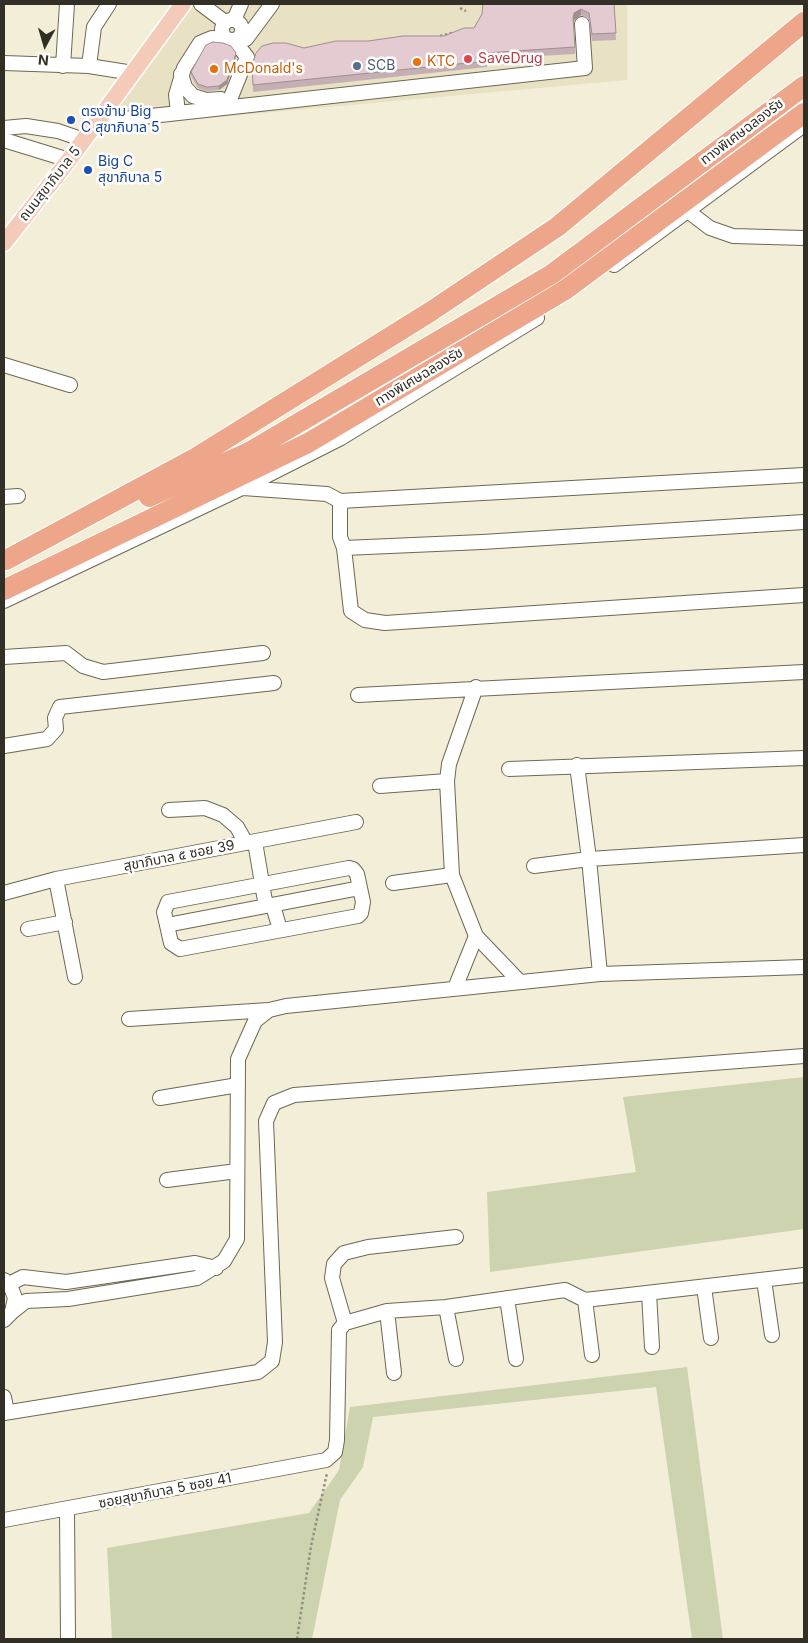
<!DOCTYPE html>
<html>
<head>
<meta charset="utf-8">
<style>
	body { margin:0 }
	#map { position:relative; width:808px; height:1643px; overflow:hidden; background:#f3eed7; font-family:Inter,sans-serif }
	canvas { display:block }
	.frame { position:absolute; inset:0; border:5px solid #312f26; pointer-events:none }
	.north { position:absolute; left:20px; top:20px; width:50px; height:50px; -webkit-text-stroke:4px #fff; paint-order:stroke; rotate:186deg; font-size:14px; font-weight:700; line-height:20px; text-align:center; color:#312f26 }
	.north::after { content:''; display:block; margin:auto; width:18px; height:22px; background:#312f26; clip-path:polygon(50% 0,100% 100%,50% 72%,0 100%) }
</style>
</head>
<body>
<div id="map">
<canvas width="808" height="1643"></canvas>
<div class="frame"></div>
<div class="north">N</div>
</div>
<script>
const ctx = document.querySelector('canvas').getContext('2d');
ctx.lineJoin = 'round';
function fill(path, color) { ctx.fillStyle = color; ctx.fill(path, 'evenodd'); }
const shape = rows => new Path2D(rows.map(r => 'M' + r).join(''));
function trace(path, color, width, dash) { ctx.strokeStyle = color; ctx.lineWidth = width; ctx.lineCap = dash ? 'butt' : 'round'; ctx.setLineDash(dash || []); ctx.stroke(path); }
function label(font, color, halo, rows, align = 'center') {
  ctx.font = font + ' Inter,"Noto Sans Thai",sans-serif'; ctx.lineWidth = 5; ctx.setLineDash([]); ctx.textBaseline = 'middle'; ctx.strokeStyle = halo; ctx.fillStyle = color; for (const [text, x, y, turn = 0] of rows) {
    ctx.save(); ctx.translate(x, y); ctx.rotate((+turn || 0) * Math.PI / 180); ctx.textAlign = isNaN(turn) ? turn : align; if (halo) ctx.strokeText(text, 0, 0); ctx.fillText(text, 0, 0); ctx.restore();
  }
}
fill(shape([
	[186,4,627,4,627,80,97,128]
]), '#e8e1c4');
fill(shape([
	[804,1077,804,1229,490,1272,487,1192,636,1172,623,1097],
	[687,1367,723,1639,692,1639,656,1387,373,1417,363,1467,340,1500,312,1639,112,1639,107,1548,309,1513,339,1470,350,1407]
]), '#cdd3ae');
const minor = shape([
	[201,4,225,22],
	'222 30a10 10 0 1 1 20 0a10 10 0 1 1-20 0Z',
	[234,20,241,4],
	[246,39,272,4],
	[4,63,89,66,133,73],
	[63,66,67,4],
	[89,66,94,27,109,4],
	[181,74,185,87,193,96,206,100,221,99],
	[178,112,176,95,184,68,200,43,212,38,225,39,236,43,247,57,227,107],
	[97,122,585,68,582,24],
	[4,128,26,126,58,131,84,140],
	[4,140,69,160],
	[689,212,710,228,733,236,804,238],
	[614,265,804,125],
	[4,365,70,385],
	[243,488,327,494,340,501,804,475],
	[4,497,18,496],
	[340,501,340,537,344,548,482,542,804,522],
	[344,548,351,611,365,620,385,623,804,595],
	[4,601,242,488,341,438,537,318],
	[4,657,66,653,83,666,103,672,263,653],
	[476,687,449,764,447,781,452,875,476,936,520,982],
	[358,695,804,672],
	[4,746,47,739,56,729,55,718,60,707,274,683],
	[577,765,589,859,600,974],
	[509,769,804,758],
	[380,786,447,781],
	[169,810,205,808,223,815,237,827,246,843],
	[255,842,265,901,274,909,280,930],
	[534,866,589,859,804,845],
	[349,868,353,869,357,874,363,902,361,913,358,916,180,949,171,943,164,912,168,902,349,868],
	[56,879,75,977],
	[393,883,452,875],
	[4,893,56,879,356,822],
	[167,925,360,888],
	[28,929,65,922],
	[455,988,476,936],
	[129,1019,269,1010],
	[160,1098,238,1085],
	[167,1180,237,1171],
	[4,1280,10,1285,15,1298,12,1312,4,1320],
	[764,1280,772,1335],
	[9,1284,23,1277,66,1282,195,1263,216,1268],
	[704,1287,711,1338],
	[649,1293,652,1347],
	[507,1298,516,1359],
	[585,1300,592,1355],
	[446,1307,456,1359],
	[387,1311,394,1373],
	[12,1312,26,1301,68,1299,197,1278,224,1261,237,1239,238,1059,255,1021,269,1010,286,1006,600,974,804,967],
	[345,1323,332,1278,334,1264,344,1253,368,1247,456,1237],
	[4,1397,7,1412],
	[4,1413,258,1372,272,1361,275,1342,266,1121,274,1103,294,1095,804,1056],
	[67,1510,68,1639],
	[4,1520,326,1460,335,1452,337,1440,339,1330,345,1323,387,1311,446,1307,565,1290,585,1300,804,1275]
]);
const major = shape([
	[4,243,69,160,183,4]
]);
const highway = shape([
	[149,497,249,452,552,274,804,86],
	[6,560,197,457,430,312,557,227,804,22],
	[4,590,308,443,565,290,804,113]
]);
trace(minor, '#6c6854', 16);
trace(major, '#fff', 19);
trace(highway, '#fff', 22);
trace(shape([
	[460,8,466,11],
	[440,36,452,33],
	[297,1639,311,1546,327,1473]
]), '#938f7f', 2.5, [2.5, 2.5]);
trace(minor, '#fff', 14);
trace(major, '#f4cab9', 16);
trace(highway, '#eda68a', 20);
fill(shape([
	[614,4,616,40,592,41,589,20,581,15,574,20,574,23,575,54,486,59,487,67,253,92,252,65,304,48,368,41,444,36,474,28,482,14],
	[236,57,227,84,219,90,207,91,198,88,191,76,191,72]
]), '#c4afb4');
fill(shape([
	[581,9,581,15,574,20,573,24,573,18,574,13],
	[236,53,236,57,227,84,219,90,219,86]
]), '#a08e92');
const building = shape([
	[483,4,614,4,616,33,592,34,589,13,581,9,574,13,573,18,575,47,485,53,487,61,253,85,252,65,256,53,262,46,273,43,286,43,304,48,336,41,368,41,403,36,444,36,464,28,474,28,482,14,483,4],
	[213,42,223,43,231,46,236,53,227,80,219,86,207,87,198,84,191,72,206,45,213,42]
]);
fill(building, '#e4cbd1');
trace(building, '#a08e92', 1);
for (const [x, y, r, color] of [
	[468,59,5,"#e0444e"],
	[417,62,5,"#e8710a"],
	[357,66,5,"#5c6f8a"],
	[214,69,5,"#e8710a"],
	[71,120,5,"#1a4fb4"],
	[88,170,5,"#1a4fb4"]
]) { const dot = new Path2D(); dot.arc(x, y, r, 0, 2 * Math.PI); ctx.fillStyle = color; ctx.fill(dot); trace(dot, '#fff', 2); }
label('14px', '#be3a42', '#fff', [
	["SaveDrug",478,59]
], 'left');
label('14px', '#c56008', '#fff', [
	["KTC",427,62],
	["McDonald's",224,69]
], 'left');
label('14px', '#4e5e75', '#fff', [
	["SCB",367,66]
], 'left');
label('14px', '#164399', '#fff', [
	["ตรงข้าม Big",81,112],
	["C สุขาภิบาล 5",81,128],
	["Big C",98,162],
	["สุขาภิบาล 5",98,178]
], 'left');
label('14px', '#312f26', '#fff', [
	["ทางพิเศษฉลองรัช",742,132,-37],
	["ถนนสุขาภิบาล 5",50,184,-52],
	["ทางพิเศษฉลองรัช",419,377,-31],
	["สุขาภิบาล ๕ ซอย 39",179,856,-11],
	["ซอยสุขาภิบาล 5 ซอย 41",165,1491,-11]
]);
</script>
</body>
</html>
